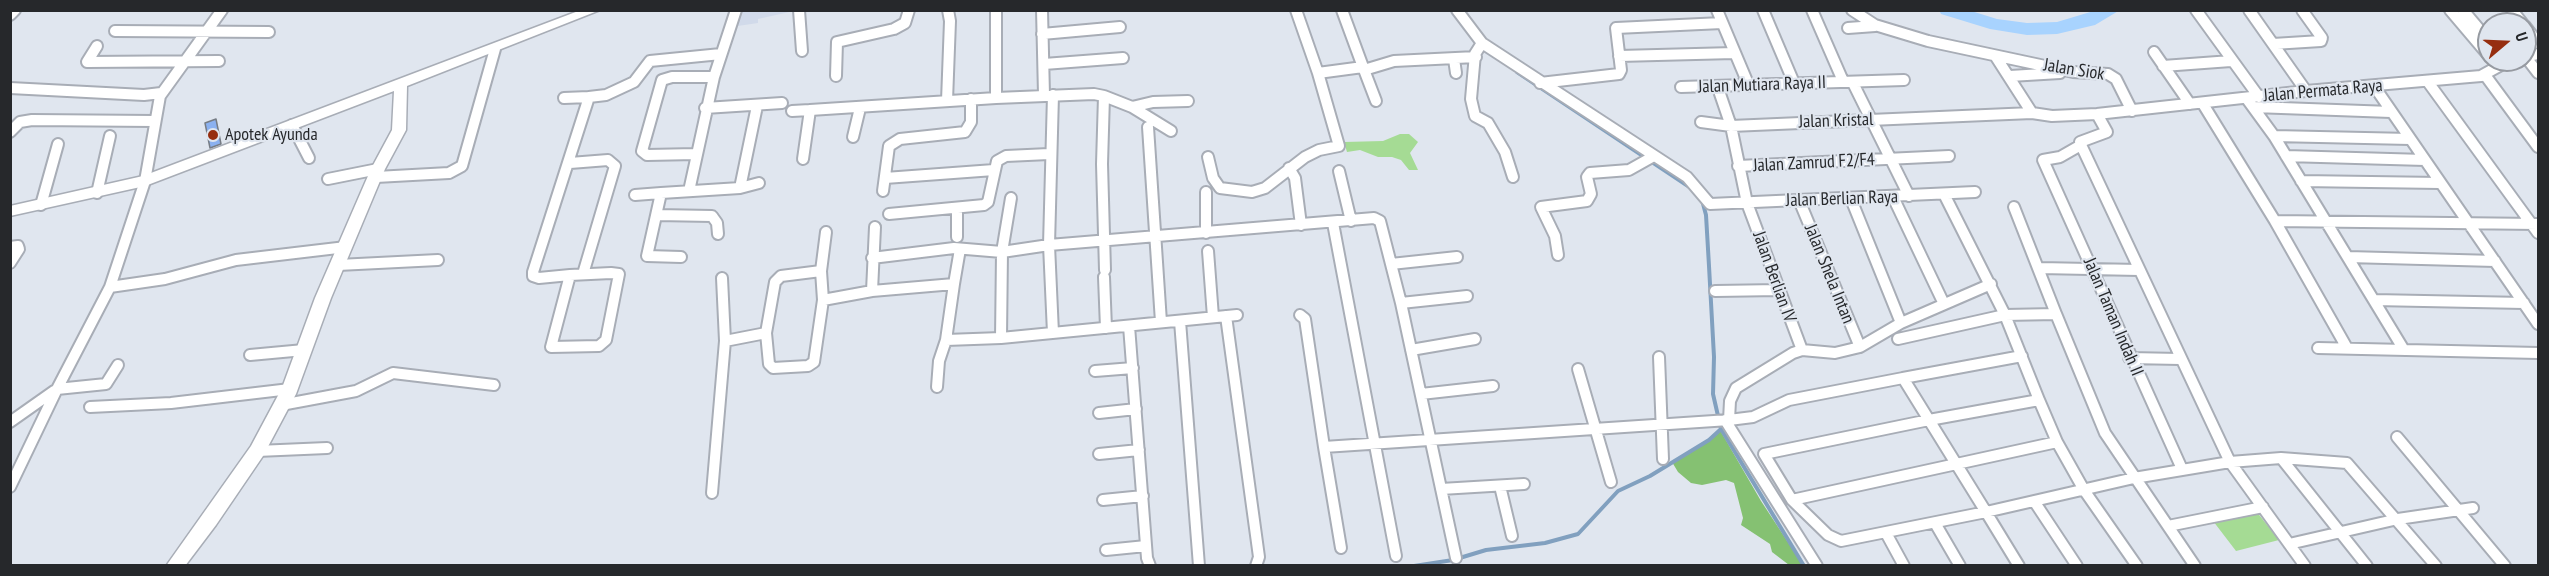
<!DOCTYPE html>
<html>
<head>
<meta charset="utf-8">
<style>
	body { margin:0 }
	#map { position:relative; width:2549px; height:576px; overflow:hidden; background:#e0e6ef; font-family:"PT Sans Narrow",sans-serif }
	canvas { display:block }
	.frame { position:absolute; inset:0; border:12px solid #26282b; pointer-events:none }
	.north { position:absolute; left:2477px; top:12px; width:60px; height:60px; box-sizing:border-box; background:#e0e6ef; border:2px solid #969aa1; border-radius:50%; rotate:71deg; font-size:16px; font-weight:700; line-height:24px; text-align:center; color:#26282b }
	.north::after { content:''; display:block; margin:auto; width:21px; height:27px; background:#962e10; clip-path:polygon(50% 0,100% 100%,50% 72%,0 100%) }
</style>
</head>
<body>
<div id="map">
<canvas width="2549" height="576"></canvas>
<div class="frame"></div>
<div class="north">U</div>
</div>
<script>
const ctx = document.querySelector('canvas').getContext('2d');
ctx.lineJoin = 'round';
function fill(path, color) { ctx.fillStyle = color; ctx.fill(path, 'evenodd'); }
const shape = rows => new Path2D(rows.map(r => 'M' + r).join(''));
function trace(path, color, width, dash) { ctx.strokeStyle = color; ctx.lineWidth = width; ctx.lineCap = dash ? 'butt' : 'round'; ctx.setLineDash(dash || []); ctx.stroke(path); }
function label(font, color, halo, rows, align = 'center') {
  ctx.font = font + ' "PT Sans Narrow",sans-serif'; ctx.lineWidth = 4.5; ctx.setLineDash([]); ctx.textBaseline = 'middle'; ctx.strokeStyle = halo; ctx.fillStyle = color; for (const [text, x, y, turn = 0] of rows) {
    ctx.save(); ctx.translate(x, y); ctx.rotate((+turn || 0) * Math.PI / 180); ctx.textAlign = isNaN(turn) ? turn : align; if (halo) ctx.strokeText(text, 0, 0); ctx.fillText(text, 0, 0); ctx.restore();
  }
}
fill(shape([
	[739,11,794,11,758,19,758,23,731,27]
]), '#d1daea');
fill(shape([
	[1400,134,1409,134,1418,142,1410,153,1418,170,1409,170,1401,160,1392,157,1378,157,1360,150,1347,152,1344,142,1383,141],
	[2252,506,2279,540,2236,551,2210,517]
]), '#a5db94');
fill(shape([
	[1720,430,1761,501,1803,565,1789,565,1772,552,1770,544,1741,525,1743,518,1734,483,1726,480,1702,485,1691,483,1678,472,1672,462,1710,440]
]), '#85c172');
trace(shape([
	[1517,72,1691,188],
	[1721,429,1804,566],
	[1376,566,1387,566],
	[1414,566,1453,560,1486,550,1545,543,1578,534,1618,491,1650,476,1709,440,1721,429,1713,394,1714,357,1709,266,1706,215,1702,200]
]), '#81a0bf', 4);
fill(shape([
	[1939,10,1968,10,1997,19,2027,23,2057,22,2097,10,2120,10,2095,25,2057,34,2027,35,1990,29,1941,14,1939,10]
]), '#a8d3fe');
const building = shape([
	[216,119,221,144,210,148,205,123,216,119]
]);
fill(building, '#8bb1f0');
trace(building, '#767c84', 1.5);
const street = shape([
	[799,10,802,51],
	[996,10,996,98],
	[1042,10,1044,95],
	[1296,10,1318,73],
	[1457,10,1482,43,1687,177,1710,204,1975,192],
	[1717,10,1749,86],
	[1763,10,1794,83],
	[1812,10,1843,81],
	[1852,10,1875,25,1928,41,2073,72,2108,74,2116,79,2132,111],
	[2196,10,2259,97],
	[2249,10,2306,91],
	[2450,10,2489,56],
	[2463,10,2489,41],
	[2512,10,2523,24],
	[10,15,15,10],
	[2525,26,2538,43],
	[1848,28,1875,26],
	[115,31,269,32],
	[1042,34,1120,27],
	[1482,43,1475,54,1471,99,1475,116,1488,123,1505,152,1513,177],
	[2273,44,2321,41,2322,38,2302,10],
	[97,46,87,62,219,61],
	[2154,52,2190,104],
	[1619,56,1734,53],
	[2525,56,2538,73],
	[1996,57,2032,113],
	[2525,57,2538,54],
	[1454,59,1456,73],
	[1044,64,1123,58],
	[2163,66,2231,61],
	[1363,67,1376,101],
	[1364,70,1394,61,1476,57],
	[2485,75,2538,147],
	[836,76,837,42,894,29,905,23,909,10],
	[2010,76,2060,73],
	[2428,82,2538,233],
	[1540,83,1619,74,1621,70,1616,28,1722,23],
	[1853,83,1909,196],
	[2374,86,2538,324],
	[1681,87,1904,80],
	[10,88,144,95,161,93],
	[1718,88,1731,126,1747,203,1802,350],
	[1053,95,1049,245,1374,218,1380,221,1401,303,1456,558],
	[1104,96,1132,107,1171,131],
	[564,98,589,97],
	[2247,99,2274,136,2404,350],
	[947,101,950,21,948,10],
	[2203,104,2275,221,2347,348],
	[1132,107,1153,102,1188,101],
	[2254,107,2391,112],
	[705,108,782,103],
	[792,111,810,110],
	[1701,122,1731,126,2032,113,2052,116,2097,114,2306,91,2481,76,2510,60],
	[292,125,309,158],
	[1148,127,1161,322],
	[10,132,20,122,32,120,154,121],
	[2274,136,2410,139],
	[853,137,860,108],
	[2081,145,2060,157,2043,160,2182,469],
	[696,154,647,155,642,151,662,80,672,77,714,77],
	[2286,156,2425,160],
	[1208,157,1213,178,1220,188,1252,192,1265,188,1305,157,1319,150,1339,146,1318,73,1363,67,1342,10],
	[803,159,810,110,996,98,1094,94,1104,96,1102,164,1105,270],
	[570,163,608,160,615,166,583,274],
	[1738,166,1949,156],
	[1289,168,1295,178,1301,225],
	[1339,171,1351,221],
	[376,177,449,173,462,166,495,49],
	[885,178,994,170],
	[328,179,378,169],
	[2301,181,2440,183],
	[740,188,757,106],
	[689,191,714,77,736,10],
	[883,191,889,146,900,139,965,132,971,122,971,99],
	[1206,192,1206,233],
	[97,193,110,136],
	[635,195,661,193],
	[1893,197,1944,304],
	[1851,199,1901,323],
	[1799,200,1860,347],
	[41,205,58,144],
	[2014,207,2056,314],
	[957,209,957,237],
	[889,214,984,205,988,202,997,161,1006,156,1049,154],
	[657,215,712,216,717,223,718,234],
	[2275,221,2538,224],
	[1333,223,1396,556],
	[10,247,18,246,19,249,10,263],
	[1208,251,1213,317],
	[1558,255,1555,236,1541,207,1587,201,1591,194,1587,177,1590,173,1629,170,1654,156],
	[681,257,647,256,661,193,740,188,759,183],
	[2348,257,2495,261],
	[872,258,954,248,1002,252,1049,245,1053,333],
	[1391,264,1457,257],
	[338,265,438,260],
	[2040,268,2139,270],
	[821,271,826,232],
	[611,273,619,274,606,340,599,346,551,347,570,275,611,273],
	[570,275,539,278,533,276,533,272,589,97,606,95,634,82,650,61,721,54],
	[1104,277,1106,328],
	[722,278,725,341],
	[954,284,960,249],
	[110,287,165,279,236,260,346,247],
	[872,291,875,227],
	[1715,291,1779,290],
	[2374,300,2524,303],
	[1401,303,1467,296],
	[1300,315,1305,319,1324,447,1729,420,1753,417,1789,400,1903,378,1929,420,2039,400,2005,315,1944,194],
	[1226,316,1259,557,1256,566],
	[1180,321,1199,566],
	[1129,326,1147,558,1150,566],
	[766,333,769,364,773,368,808,366,814,362,823,300],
	[1001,338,1002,252,1011,198],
	[1898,339,2005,315,2056,314,2105,433,2195,566],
	[2318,348,2538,353],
	[1411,350,1475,339],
	[250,355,304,350],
	[1659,357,1663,459],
	[2129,358,2180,359],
	[118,365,106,384,57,389,110,287,145,181,160,96,222,10],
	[1578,369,1611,482],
	[1095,371,1133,368],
	[1903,378,2022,356],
	[937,387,939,361,946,340],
	[1421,394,1493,386],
	[2039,400,2057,442],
	[281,405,356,391,393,373,494,385],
	[90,407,171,403,290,389],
	[1099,413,1136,409],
	[1725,420,1817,566],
	[1729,420,1730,401,1736,388,1793,353,1802,350,1835,353,1860,347,1901,323,1991,284],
	[1929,420,1986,512,1841,541,1828,535,1792,500,1764,454,1929,420],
	[10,422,54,391],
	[2397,437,2505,566],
	[1324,447,1341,548],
	[257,451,327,448],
	[1099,454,1139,450],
	[2230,462,2305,566],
	[2230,462,2281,458],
	[1500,486,1512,536],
	[10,487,57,389],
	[1441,489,1524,484],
	[712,493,725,341,766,333,775,282,781,276,821,271,823,300,872,291,954,284,946,340,1001,338,1237,315],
	[1103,500,1143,496],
	[1792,500,2057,442,2084,490,2137,566],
	[2034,501,2077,566],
	[1986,512,2019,566],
	[1986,512,2134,478,2230,462,2081,145,2080,142,2107,132,2097,114],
	[1935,523,1960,566],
	[2168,526,2263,507],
	[1886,533,1904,566],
	[2289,544,2398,519,2473,508],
	[1106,550,1146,546],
	[2367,566,2281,458,2347,463,2436,566]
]);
const secondary = shape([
	[581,10,600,10,407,86,406,130,385,169,331,298,296,394,263,456,216,525,185,566,166,566,251,446,282,388,315,298,371,169,392,130,394,91,145,186,10,216,10,206,143,176,581,10]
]);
trace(street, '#a8adb6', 14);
trace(secondary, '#a8adb6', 3);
trace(street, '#fff', 10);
fill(secondary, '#fff');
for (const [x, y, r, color] of [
	[213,135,6,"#962e10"]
]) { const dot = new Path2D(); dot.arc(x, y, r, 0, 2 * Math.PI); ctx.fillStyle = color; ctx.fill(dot); trace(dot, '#e0e6ef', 2); }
label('18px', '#26282b', '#e0e6ef', [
	["Jalan Siok",2074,70,9],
	["Jalan Mutiara Raya II",1762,85,-2],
	["Jalan Permata Raya",2323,91,-5],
	["Jalan Kristal",1836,121,-2],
	["Jalan Zamrud F2/F4",1814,163,-3],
	["Jalan Berlian Raya",1842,199,-2],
	["Jalan Shela Intan",1829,274,68],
	["Jalan Berlian IV",1774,277,70],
	["Jalan Taman Indah II",2113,317,67]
]);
label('18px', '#26282b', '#e0e6ef', [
	["Apotek Ayunda",225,135]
], 'left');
</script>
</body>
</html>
